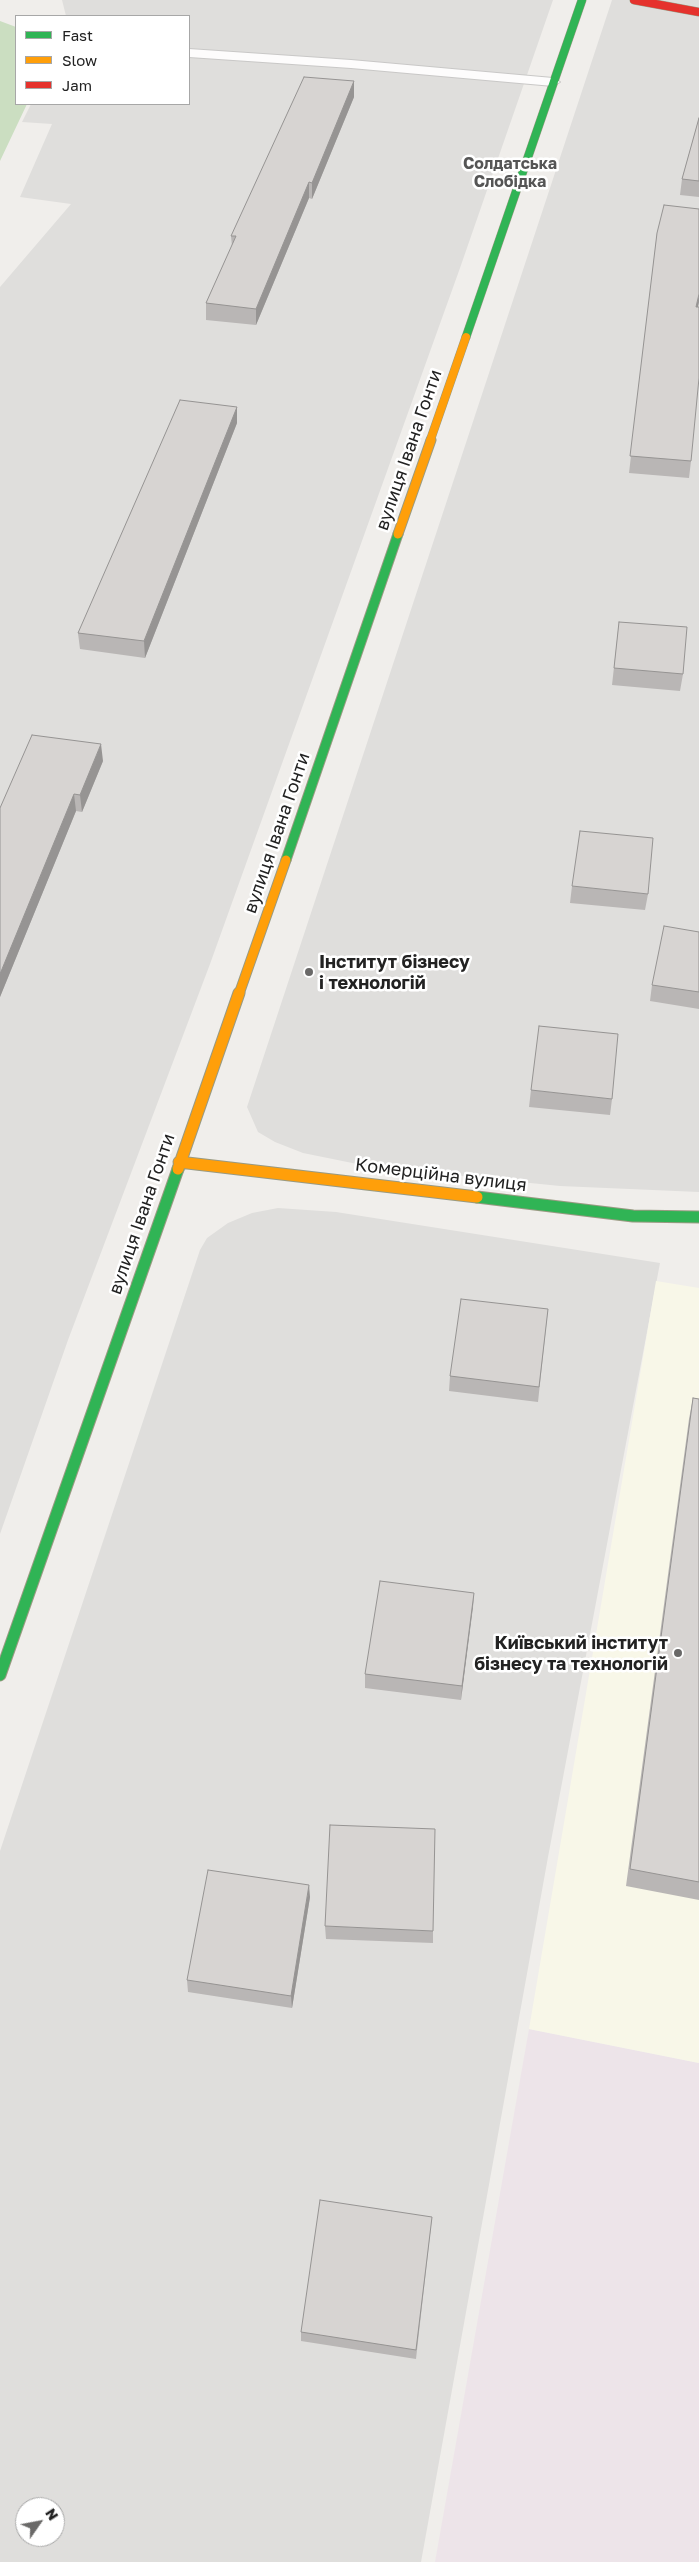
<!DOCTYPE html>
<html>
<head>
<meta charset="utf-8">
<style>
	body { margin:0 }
	#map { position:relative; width:699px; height:2562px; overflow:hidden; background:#f0eeeb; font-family:"Golos Text",sans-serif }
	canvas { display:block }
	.legend { position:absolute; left:15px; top:15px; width:175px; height:90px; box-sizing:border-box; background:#fff; border:1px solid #a7a7a7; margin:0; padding:6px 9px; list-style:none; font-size:15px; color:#222 }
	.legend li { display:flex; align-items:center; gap:10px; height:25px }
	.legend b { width:25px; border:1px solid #a7a7a7 }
	.north { position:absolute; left:15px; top:2497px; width:50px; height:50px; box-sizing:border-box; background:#fff; border:1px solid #a7a7a7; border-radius:50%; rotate:57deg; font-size:14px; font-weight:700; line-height:20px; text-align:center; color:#222 }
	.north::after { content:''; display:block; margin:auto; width:18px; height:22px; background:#6a6968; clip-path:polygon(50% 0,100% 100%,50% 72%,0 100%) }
</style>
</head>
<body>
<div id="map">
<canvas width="699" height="2562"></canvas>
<ul class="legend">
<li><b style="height:6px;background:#30b455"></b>Fast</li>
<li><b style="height:6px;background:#ff9f0a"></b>Slow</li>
<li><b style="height:6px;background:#e5322d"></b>Jam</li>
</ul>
<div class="north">N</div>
</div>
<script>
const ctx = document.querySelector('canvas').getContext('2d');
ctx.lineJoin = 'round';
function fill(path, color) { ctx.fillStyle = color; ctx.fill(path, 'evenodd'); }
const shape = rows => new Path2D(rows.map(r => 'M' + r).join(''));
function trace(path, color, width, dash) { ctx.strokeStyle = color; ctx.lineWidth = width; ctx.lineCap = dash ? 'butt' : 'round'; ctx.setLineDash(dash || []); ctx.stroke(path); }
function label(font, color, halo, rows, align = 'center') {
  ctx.font = font + ' "Golos Text",sans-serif'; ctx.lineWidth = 5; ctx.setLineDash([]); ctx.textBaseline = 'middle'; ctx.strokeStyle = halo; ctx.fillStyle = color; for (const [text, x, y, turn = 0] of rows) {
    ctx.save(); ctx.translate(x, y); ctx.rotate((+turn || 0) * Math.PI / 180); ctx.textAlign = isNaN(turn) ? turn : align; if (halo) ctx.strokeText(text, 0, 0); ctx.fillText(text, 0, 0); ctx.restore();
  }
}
fill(shape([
	[62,0,553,0,460,268,210,964,68,1340,0,1534,0,287,71,204,20,197,52,124,22,122,31,104,189,104,189,16,66,16],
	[612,0,699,0,699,1192,560,1186,372,1167,303,1153,275,1142,258,1132,247,1107],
	[278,1208,336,1212,660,1263,548,1857,421,2562,0,2562,0,1851,200,1250,207,1238,228,1223,252,1213],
	[25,2507,55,2507,55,2537,25,2537]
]), '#dfdedc');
fill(shape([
	[529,2029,699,2063,699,2562,435,2562]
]), '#ede4e9');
fill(shape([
	[656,1281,699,1288,699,2063,529,2029]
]), '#f8f7e8');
fill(shape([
	[0,21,16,27,16,104,27,104,0,161]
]), '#cbdec1');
const lane = shape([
	[189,49,351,60,553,78,560,82,553,86,351,68,189,57,189,49]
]);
const fastFar2 = shape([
	[466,337,582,0]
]);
const fastFar1 = shape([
	[286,860,398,534]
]);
const fast = shape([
	[477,1197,633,1216,699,1217],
	[0,1675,178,1169]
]);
const slowFar2 = shape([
	[430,441,466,337]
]);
const slowFar1 = shape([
	[398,534,431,440],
	[239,994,286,860]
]);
const slow = shape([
	[179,1162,477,1197],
	[178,1169,239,993]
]);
const jam = shape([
	[634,0,699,12]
]);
trace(lane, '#c9c8c7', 2);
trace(fastFar2, '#999a82', 9);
trace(fastFar1, '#999a82', 11);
trace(fast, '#999a82', 13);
trace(slowFar2, '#999a82', 9);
trace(slowFar1, '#999a82', 11);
trace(slow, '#999a82', 13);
trace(jam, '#999a82', 9);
fill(lane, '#fdfcfc');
trace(fastFar2, '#30b455', 8);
trace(fastFar1, '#30b455', 9);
trace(fast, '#30b455', 11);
trace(slowFar2, '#ff9f0a', 8);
trace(slowFar1, '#ff9f0a', 9);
trace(slow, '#ff9f0a', 11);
trace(jam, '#e5322d', 8);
fill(shape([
	[354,81,354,97,312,199,309,198,256,325,206,320,206,303,232,246,231,236],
	[699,118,699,197,680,195,682,179],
	[699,209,699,302,698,307,691,461,689,478,629,473,657,233],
	[237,407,237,423,145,658,80,649,78,633],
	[619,622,683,674,680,691,612,685],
	[103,761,82,812,76,811,0,997,0,808],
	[572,886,648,894,645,910,570,903],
	[699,932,699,1009,650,1001,652,985],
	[531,1090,612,1099,610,1115,529,1107],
	[548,1309,538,1402,449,1391,450,1376],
	[693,1398,699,1399,699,1900,626,1886,689,1419],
	[474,1593,461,1700,365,1688,365,1674],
	[310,1897,292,2008,188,1992,187,1980],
	[325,1926,433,1931,433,1943,326,1939],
	[432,2217,416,2359,301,2341,301,2332]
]), '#b9b6b5');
fill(shape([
	[354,81,354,97,312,199,312,183],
	[309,182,309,198,256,325,256,309],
	[699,294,699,302,694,323,696,307],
	[237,407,237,423,145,658,144,641],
	[101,744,103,761,82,812,80,795],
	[74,794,76,811,0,997,0,974],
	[474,1593,473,1607,461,1700,462,1686],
	[309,1885,310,1897,292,2008,291,1996]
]), '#969493');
const building = shape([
	[304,77,354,81,312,183,309,182,256,309,206,303,236,236,231,236,304,77],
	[699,118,699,181,682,179,699,118],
	[664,205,699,209,699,294,696,307,699,307,699,378,691,461,630,456,657,233,664,205],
	[180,400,237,407,144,641,78,633,180,400],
	[619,622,687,627,683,674,614,668,619,622],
	[32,735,101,744,80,795,74,794,0,974,0,808,32,735],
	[580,831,653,838,648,894,572,886,580,831],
	[664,926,699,932,699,992,652,985,664,926],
	[539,1026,618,1034,612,1099,531,1090,539,1026],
	[461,1299,548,1309,539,1387,450,1376,461,1299],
	[693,1398,699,1399,699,1882,630,1869,693,1398],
	[380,1581,474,1593,462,1686,365,1674,380,1581],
	[330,1825,435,1829,433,1931,325,1926,330,1825],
	[208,1870,309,1885,291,1996,187,1980,208,1870],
	[320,2200,432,2217,416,2350,301,2332,320,2200]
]);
fill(building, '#d7d4d2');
trace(building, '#969493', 1);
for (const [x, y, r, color] of [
	[309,972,5,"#6a6968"],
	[678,1653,5,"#6a6968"]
]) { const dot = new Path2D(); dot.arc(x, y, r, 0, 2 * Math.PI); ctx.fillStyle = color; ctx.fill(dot); trace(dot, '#fff', 2); }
label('bold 16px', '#555', '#fff', [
	["Солдатська",510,164],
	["Слобідка",510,182]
]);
label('18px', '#222', '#fff', [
	["вулиця Івана Гонти",409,450,-71],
	["вулиця Івана Гонти",277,833,-71],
	["Комерційна вулиця",441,1175,7],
	["вулиця Івана Гонти",142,1214,-71]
]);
label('bold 18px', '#222', '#fff', [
	["Інститут бізнесу",319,962],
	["і технологій",319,983],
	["Київський інститут",668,1643,"right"],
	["бізнесу та технологій",668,1664,"right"]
], 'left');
</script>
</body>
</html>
